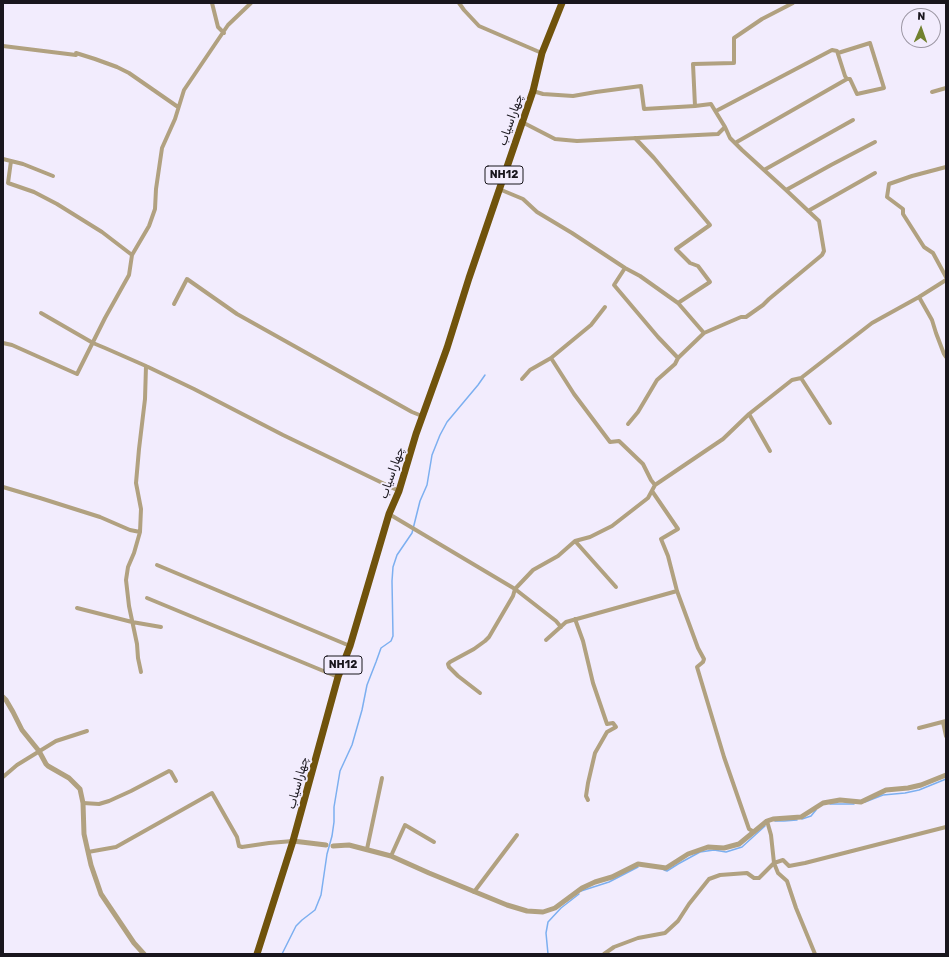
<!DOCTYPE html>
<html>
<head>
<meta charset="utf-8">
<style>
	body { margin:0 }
	#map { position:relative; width:949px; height:957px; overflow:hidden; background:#f2ecfd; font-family:Rubik,sans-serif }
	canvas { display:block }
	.frame { position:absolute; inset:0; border:4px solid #19161d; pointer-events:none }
	.north { position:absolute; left:901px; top:8px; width:40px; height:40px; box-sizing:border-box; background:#f2ecfd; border:1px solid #9b96a3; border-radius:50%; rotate:2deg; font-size:11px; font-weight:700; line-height:16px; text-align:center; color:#19161d }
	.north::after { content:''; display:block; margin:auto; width:14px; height:18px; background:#71812f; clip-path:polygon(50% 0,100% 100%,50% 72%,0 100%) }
</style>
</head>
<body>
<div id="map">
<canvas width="949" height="957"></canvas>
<div class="frame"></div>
<div class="north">N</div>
</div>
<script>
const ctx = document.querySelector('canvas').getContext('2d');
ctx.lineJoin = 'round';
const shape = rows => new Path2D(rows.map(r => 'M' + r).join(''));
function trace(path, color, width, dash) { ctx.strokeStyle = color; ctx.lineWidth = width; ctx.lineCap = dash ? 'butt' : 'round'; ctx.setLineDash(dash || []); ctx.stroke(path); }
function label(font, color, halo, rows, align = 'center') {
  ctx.font = font + ' Rubik,Cairo,sans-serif'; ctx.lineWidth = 4; ctx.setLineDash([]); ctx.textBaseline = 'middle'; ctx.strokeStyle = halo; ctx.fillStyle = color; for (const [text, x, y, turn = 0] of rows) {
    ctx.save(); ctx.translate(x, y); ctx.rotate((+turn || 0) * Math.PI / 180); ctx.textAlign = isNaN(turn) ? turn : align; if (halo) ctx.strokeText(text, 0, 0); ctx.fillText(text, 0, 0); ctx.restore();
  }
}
trace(shape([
	[865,802,883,795,905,793,919,790,946,779],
	[830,804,854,804],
	[802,819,811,816,816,810],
	[775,821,784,821,797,820],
	[664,870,667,871,678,864,700,852,714,850,726,852,742,847,765,826],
	[581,891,609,882,638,867],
	[282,954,296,926,302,920,315,910,321,895,327,854,332,836,334,822,334,807,340,771,352,745,362,710,367,685,376,662,381,648,391,641,393,636,392,581,393,567,397,555,412,533,420,501,427,485,432,455,440,435,447,422,478,385,485,375],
	[548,954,546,933,548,922,561,908,579,894]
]), '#7caff0', 1.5);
trace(shape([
	[212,3,218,27,224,33],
	[459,3,464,10,479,26,537,51,542,53],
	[3,46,76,55,76,53,95,59,117,67,129,73,178,107],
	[533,91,543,94,573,96,596,92,641,86,644,109,695,106,711,104,725,127,730,138,742,150,786,190,819,221,824,251,822,255,769,299,763,305,746,317,741,317,704,333,678,358,675,364,657,380,638,412,628,424],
	[932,92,946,88],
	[695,106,693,64,734,63,734,38,762,19,793,3],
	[716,111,832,50,837,51,845,76,847,79,850,79,857,94,884,88,870,43,838,53],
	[522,122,555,139,577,141,718,134,725,127],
	[635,138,654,158,710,225,676,249,690,263,698,266,710,282,678,303],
	[735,143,847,79],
	[3,159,23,164,53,176],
	[11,161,8,183,34,192,57,204,102,232,132,255],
	[946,167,912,176,889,184,887,197,903,209,903,214,924,247,933,253,946,277],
	[764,170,853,120],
	[499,189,523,199,537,212,572,233,625,268,640,276,678,303,704,333],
	[786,190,831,165,875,142],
	[808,211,875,173],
	[625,268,614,285,658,337,678,358],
	[919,297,932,320,936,333,944,354,946,357],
	[174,304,187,279,237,314,412,412,422,416],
	[41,313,93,343,105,348,146,366,194,389,283,435,399,491],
	[3,343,12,345,77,374,105,318,129,275,132,255,149,226,155,209,156,189,162,148,175,119,184,90,228,25,251,3],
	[551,358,574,394,610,442,619,441,643,464,651,480,655,485],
	[801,378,830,423],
	[522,379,530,370,551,358,591,325,605,307],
	[749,414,770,451],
	[3,487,40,498,100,517,130,530,140,532],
	[652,491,678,529,661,539,668,556,677,591,698,648,704,659,703,662,697,667,724,757,749,829,754,832],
	[389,514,515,589,556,621,561,627],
	[575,541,616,587],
	[157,565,350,646],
	[147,598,338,677],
	[77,608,132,622,161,627],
	[575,619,583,641,593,683,607,724,613,723,616,727,607,732,595,753,588,783,586,796,588,800],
	[546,640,566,622,677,591],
	[141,672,138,658,137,644,129,606,126,580,128,567,134,553,140,532,141,509,136,483,139,449,145,399,146,366],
	[480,693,458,676,449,667,448,664,450,662,474,649,485,641,489,637,513,596,515,589,533,570,558,556,575,541,590,537,612,526,648,498,655,485,723,439,749,414,792,380,801,378,872,323,919,297,946,280],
	[943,722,946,736],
	[919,728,946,721],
	[3,777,17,765,56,741,87,731],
	[83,803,99,804,109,801,131,791,169,771,171,772,176,781],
	[767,821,771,835,774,863,778,873,787,881,796,908,815,954],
	[367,849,382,778],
	[88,852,116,847,212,793,237,837,239,846,242,847,269,843,293,841],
	[391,856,405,825,434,842],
	[474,892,517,835],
	[604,954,614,947,638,938,665,933,678,921,689,904,709,879,720,875,747,873,754,878,759,878,774,863,783,860,789,866,805,863,946,827]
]), '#b1a180', 4);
trace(shape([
	[3,697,6,700,13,712,22,730,39,751,46,764,48,766,69,778,80,789,83,803,84,834,91,865,101,894,134,943,144,954],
	[293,841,326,845],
	[333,846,349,845,391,856,429,873,507,905,527,911,543,912,555,908,582,888,595,882,612,877,638,864,666,868,688,854,708,847,724,848,739,844,767,821,773,819,801,817,823,803,840,800,861,802,886,790,908,788,921,785,946,775]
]), '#b1a180', 5);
trace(shape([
	[257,954,293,841,338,677,350,646,389,514,399,491,416,434,447,348,469,278,533,91,542,53,562,3]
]), '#70530c', 7);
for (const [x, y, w] of [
	[504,175,38],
	[343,665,38]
]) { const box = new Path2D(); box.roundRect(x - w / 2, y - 9, w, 18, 3); ctx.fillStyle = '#f2ecfd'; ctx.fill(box); trace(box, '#19161d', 1); }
label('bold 11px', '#19161d', null, [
	["NH12",504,175],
	["NH12",343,665]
]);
label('12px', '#19161d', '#f2ecfd', [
	["چهاراسیاب",511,120,-71],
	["چهاراسیاب",392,473,-71],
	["چهاراسیاب",298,783,-75]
]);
</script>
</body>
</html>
